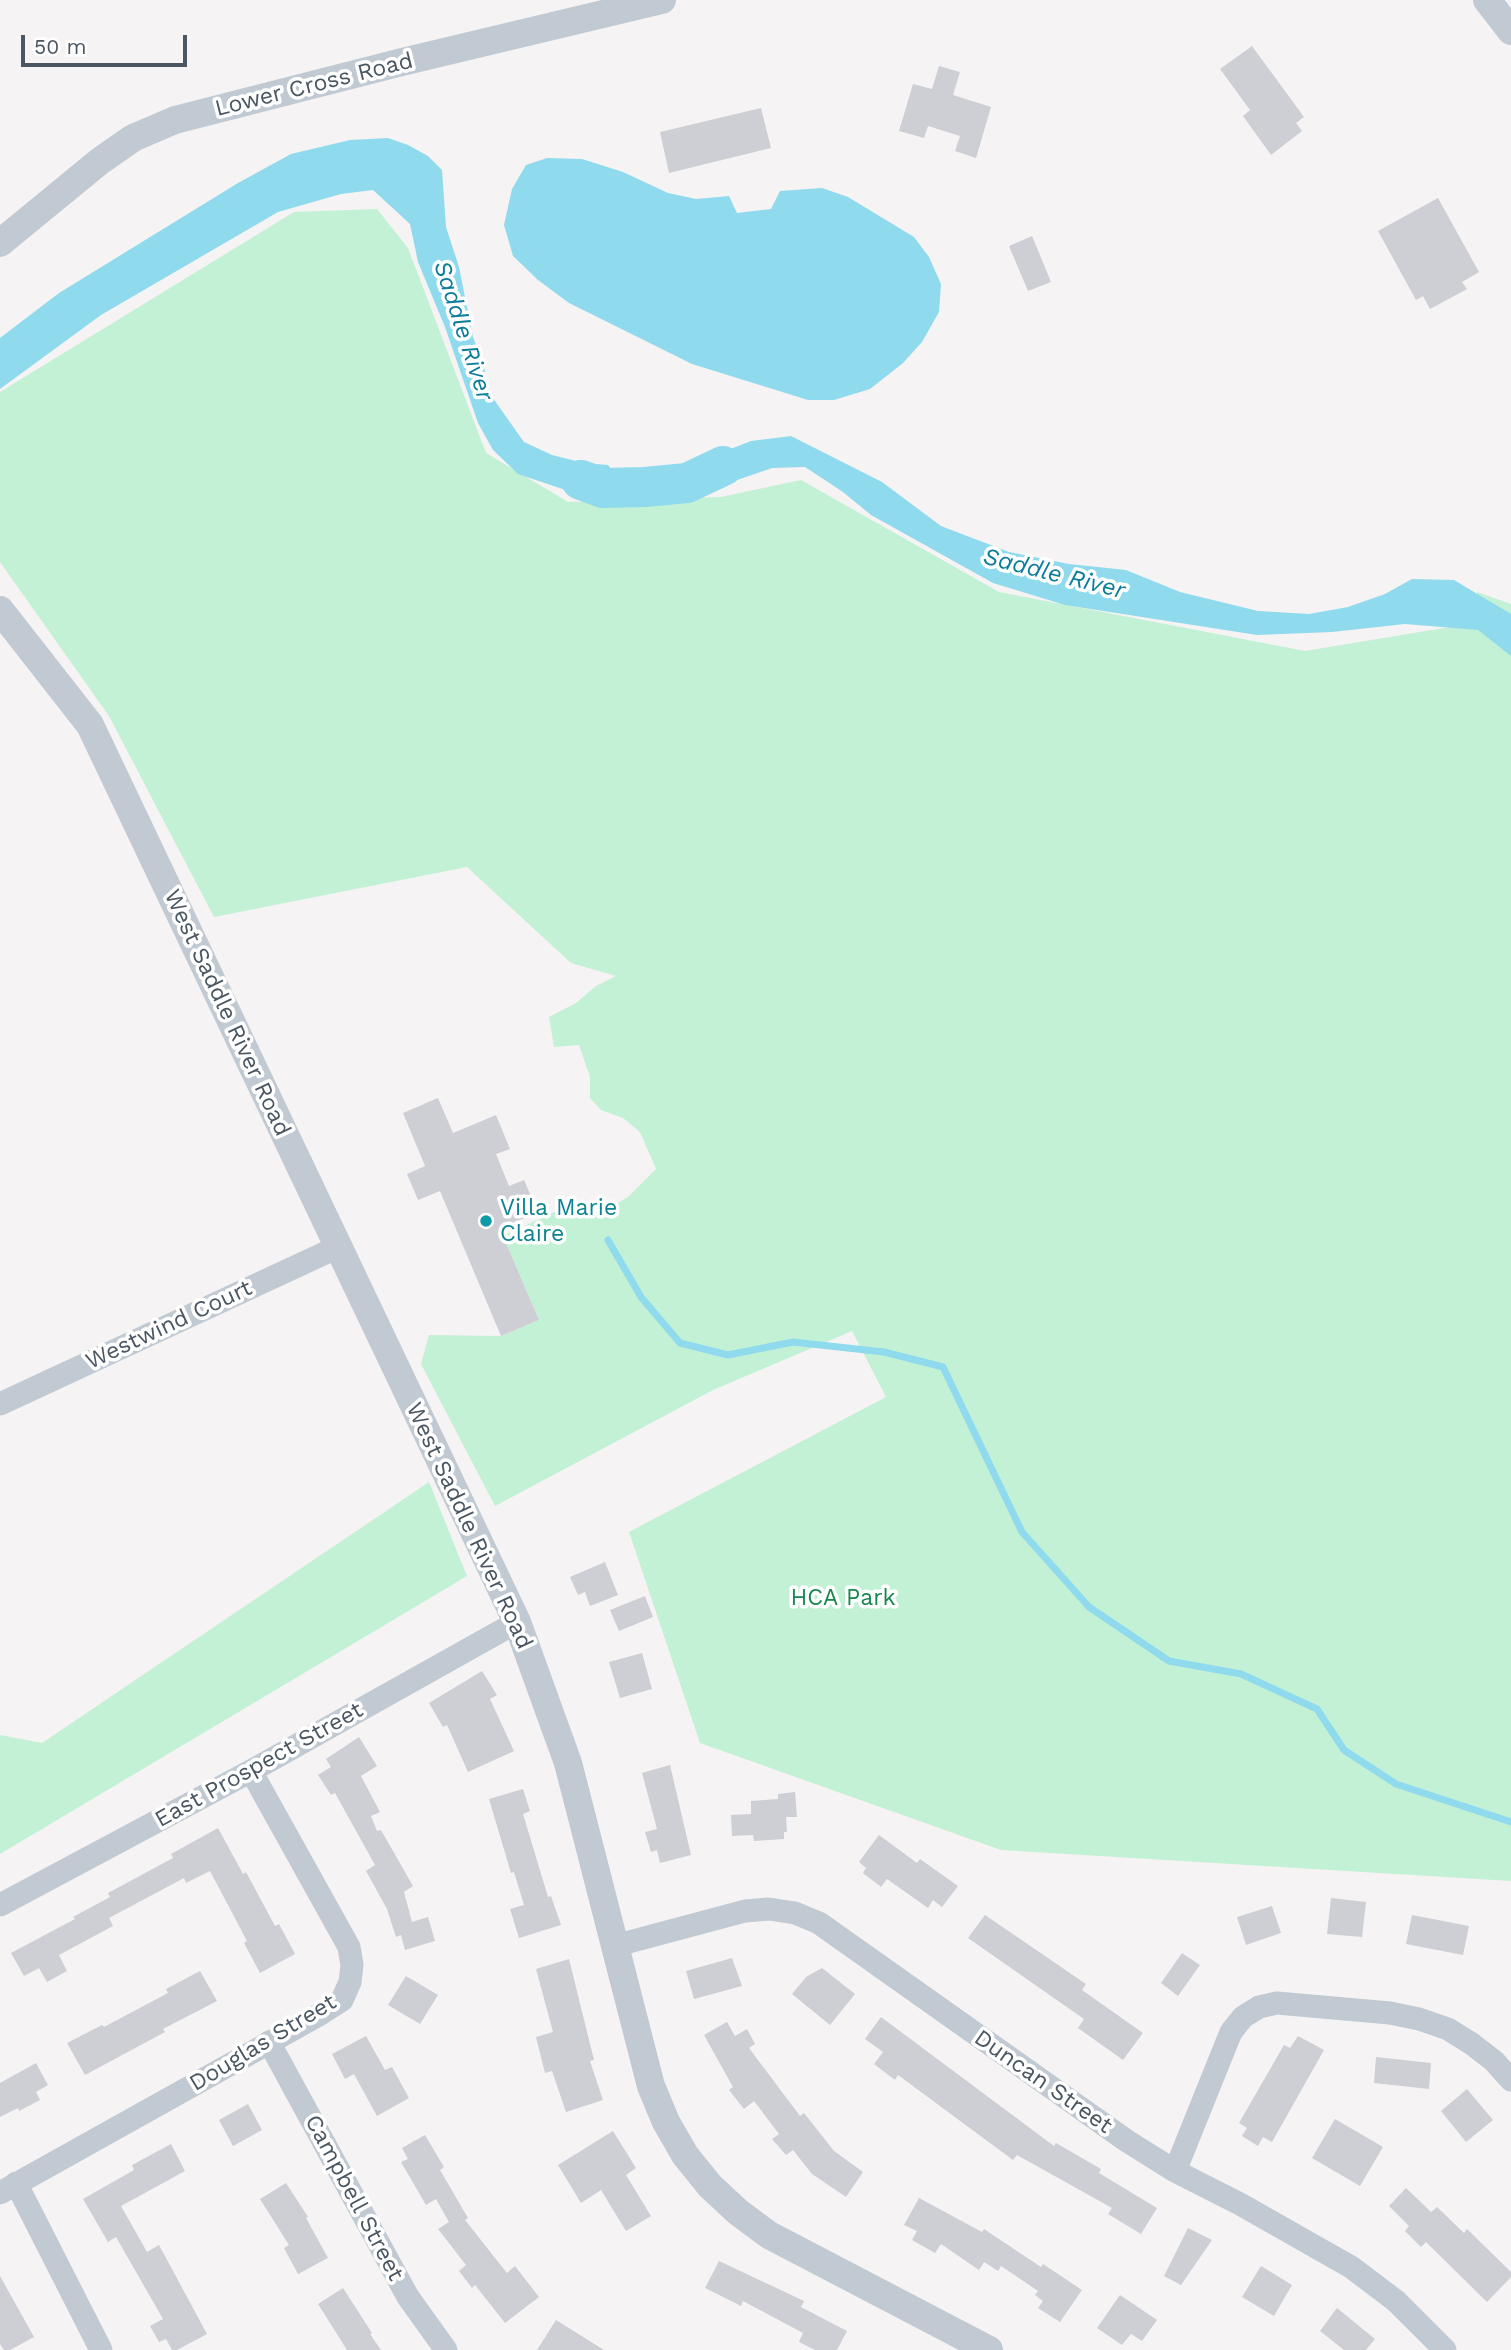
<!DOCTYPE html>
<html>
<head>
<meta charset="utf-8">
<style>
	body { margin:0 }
	#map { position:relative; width:1511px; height:2350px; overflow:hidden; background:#f5f3f3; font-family:"Work Sans",sans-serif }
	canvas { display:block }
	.scale { position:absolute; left:21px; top:35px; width:166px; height:32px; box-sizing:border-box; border:4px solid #4a5661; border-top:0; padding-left:9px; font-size:21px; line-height:24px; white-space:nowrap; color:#4a5661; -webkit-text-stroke:5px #fff; paint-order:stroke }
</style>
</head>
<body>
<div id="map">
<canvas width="1511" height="2350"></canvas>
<div class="scale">50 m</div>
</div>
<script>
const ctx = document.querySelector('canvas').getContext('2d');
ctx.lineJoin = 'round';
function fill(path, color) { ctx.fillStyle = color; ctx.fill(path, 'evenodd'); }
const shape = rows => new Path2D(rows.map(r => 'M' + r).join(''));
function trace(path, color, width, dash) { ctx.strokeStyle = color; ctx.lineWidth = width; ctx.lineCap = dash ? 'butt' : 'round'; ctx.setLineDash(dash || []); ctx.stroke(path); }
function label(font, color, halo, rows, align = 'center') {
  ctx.font = font + ' "Work Sans",sans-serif'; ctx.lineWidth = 7; ctx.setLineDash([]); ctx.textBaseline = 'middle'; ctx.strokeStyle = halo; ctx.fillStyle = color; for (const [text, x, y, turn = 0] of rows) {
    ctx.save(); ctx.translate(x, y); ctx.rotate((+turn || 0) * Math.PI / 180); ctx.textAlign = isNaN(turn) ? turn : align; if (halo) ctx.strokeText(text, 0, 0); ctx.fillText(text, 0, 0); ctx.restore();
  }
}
fill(shape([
	[377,209,408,248,486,453,568,502,721,497,801,480,999,592,1305,651,1480,622,1477,592,1511,604,1511,1881,1001,1850,700,1743,629,1532,886,1397,852,1331,713,1390,495,1506,421,1364,429,1335,501,1336,539,1320,503,1236,573,1203,580,1211,598,1215,628,1197,656,1169,640,1132,623,1118,601,1110,590,1098,590,1077,579,1045,554,1047,549,1017,576,1003,596,986,616,976,571,963,467,867,214,917,109,716,0,562,0,392,294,212],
	[429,1482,467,1576,0,1854,0,1735,42,1743]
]), '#c3f1d5');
fill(shape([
	[388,138,408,145,428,156,442,170,446,227,459,267,473,337,484,367,490,394,524,442,552,455,584,463,608,465,620,481,638,490,660,489,678,482,693,466,728,450,751,441,791,436,882,482,941,526,1009,552,1069,564,1126,570,1180,592,1258,611,1309,614,1348,607,1385,594,1412,579,1454,580,1511,614,1511,656,1478,630,1405,624,1332,632,1257,635,1065,605,993,583,871,515,843,492,805,467,772,468,665,505,616,507,518,474,493,450,478,423,445,327,418,262,410,224,373,190,341,194,278,212,101,315,0,389,0,338,59,293,238,183,291,154,350,140],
	[547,158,582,159,623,172,668,193,696,199,729,196,737,213,771,209,780,191,822,188,848,197,914,237,929,257,941,284,939,312,922,342,903,363,870,389,834,400,808,400,692,364,569,303,538,280,513,256,504,225,512,189,526,165]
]), '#90daee');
trace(shape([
	[608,1240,641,1297,680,1343,728,1355,793,1342,884,1352,943,1367,1022,1532,1089,1607,1169,1661,1241,1674,1317,1709,1344,1750,1396,1784,1511,1822]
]), '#90daee', 7);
trace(shape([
	[581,480,603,488,645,487,687,483,723,466]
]), '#90daee', 40);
fill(shape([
	[1252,46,1304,117,1296,123,1302,131,1271,155,1243,116,1250,110,1220,69],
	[939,66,960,72,953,95,991,107,976,158,955,151,960,136,928,126,924,138,899,131,913,84,932,89],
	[761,108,771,148,669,173,660,132],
	[1438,198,1479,272,1462,282,1467,289,1430,309,1423,296,1416,300,1378,231],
	[1032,236,1051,282,1028,291,1009,246],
	[438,1098,453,1133,496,1115,510,1149,496,1154,509,1186,524,1180,538,1212,500,1229,539,1320,501,1336,440,1191,418,1200,407,1174,425,1166,403,1113],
	[605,1562,618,1595,590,1606,585,1592,578,1595,570,1577],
	[645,1596,653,1617,619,1631,610,1610],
	[642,1653,652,1689,620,1698,609,1662],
	[482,1671,497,1695,490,1699,514,1751,468,1772,447,1725,443,1727,429,1703],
	[359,1737,377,1766,361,1776,380,1812,371,1816,377,1831,381,1830,413,1886,404,1892,412,1922,428,1917,435,1941,405,1950,401,1935,396,1937,387,1909,366,1871,375,1865,335,1793,331,1795,318,1775,331,1767,326,1759],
	[670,1765,691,1855,660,1863,657,1850,651,1852,645,1832,657,1829,642,1773],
	[523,1789,530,1811,523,1814,548,1897,551,1896,561,1925,519,1938,510,1909,524,1905,514,1872,511,1873,489,1799],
	[795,1792,797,1817,786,1817,787,1832,784,1832,784,1839,754,1841,753,1835,732,1836,731,1815,751,1814,751,1801,778,1799,778,1794],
	[218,1828,243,1874,246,1872,275,1926,279,1924,295,1954,260,1973,244,1943,247,1941,210,1871,186,1883,184,1878,109,1918,113,1926,59,1955,67,1971,47,1982,39,1968,24,1976,11,1953,75,1919,73,1917,110,1897,108,1893,173,1858,171,1854],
	[879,1835,917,1863,920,1859,958,1886,942,1907,933,1900,928,1908,887,1879,881,1887,863,1873,866,1868,859,1862],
	[1331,1898,1366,1902,1362,1937,1327,1934],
	[1272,1906,1281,1933,1246,1945,1237,1917],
	[985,1915,1086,1984,1082,1990,1143,2033,1123,2060,1078,2028,1084,2019,968,1938],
	[1412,1915,1469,1926,1463,1955,1406,1944],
	[1182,1953,1200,1965,1178,1996,1161,1983],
	[732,1958,742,1986,694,1999,686,1971],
	[569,1959,594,2060,590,2061,603,2100,566,2112,552,2071,545,2073,536,2037,553,2032,536,1969],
	[822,1968,855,1994,830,2025,792,1994,806,1977],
	[200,1971,217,2001,163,2029,165,2032,85,2075,67,2043,102,2025,104,2027,168,1993,166,1989],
	[406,1976,438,1995,420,2024,388,2005],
	[881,2017,1054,2146,1056,2143,1101,2169,1099,2173,1157,2208,1141,2234,1108,2214,1112,2208,1017,2155,1013,2160,898,2075,895,2080,874,2064,883,2052,865,2039],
	[727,2022,735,2036,747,2029,755,2044,749,2048,800,2116,804,2113,834,2151,863,2172,846,2197,812,2174,793,2150,786,2155,772,2139,779,2134,754,2101,744,2109,729,2090,733,2087,704,2035],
	[366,2036,385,2070,392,2067,409,2098,377,2116,354,2074,345,2079,332,2054],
	[1298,2036,1324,2050,1272,2142,1263,2137,1258,2146,1242,2136,1247,2128,1239,2123,1284,2045,1290,2048],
	[1376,2057,1431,2063,1429,2089,1374,2083],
	[36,2063,48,2085,36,2092,40,2100,19,2111,18,2108,0,2117,0,2083],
	[1467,2089,1493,2120,1466,2142,1441,2111],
	[248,2104,262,2130,233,2146,219,2120],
	[1335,2119,1383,2147,1360,2186,1312,2158],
	[613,2131,636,2168,626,2175,651,2216,626,2231,601,2190,581,2203,558,2165],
	[425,2135,444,2167,440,2170,468,2218,465,2220,507,2273,515,2266,539,2297,505,2323,475,2285,472,2288,459,2271,466,2265,438,2229,449,2222,436,2199,426,2205,401,2162,408,2159,402,2148],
	[171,2144,185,2171,121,2206,147,2252,159,2245,207,2334,177,2350,172,2350,166,2339,159,2342,150,2326,163,2319,116,2237,108,2242,83,2199,134,2170,132,2165],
	[286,2183,308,2217,306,2218,328,2258,298,2274,284,2248,289,2245,260,2199],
	[1406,2188,1431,2212,1437,2207,1464,2233,1467,2229,1511,2272,1511,2277,1487,2302,1426,2242,1421,2247,1405,2231,1409,2226,1389,2206],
	[919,2198,982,2232,984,2229,1041,2267,1043,2264,1082,2290,1060,2322,1038,2308,1043,2301,1035,2295,1038,2291,1001,2266,998,2271,984,2262,979,2270,941,2244,935,2253,912,2240,917,2231,904,2225],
	[1188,2228,1212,2240,1181,2285,1164,2276],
	[719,2261,804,2301,801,2307,847,2331,837,2350,815,2350,799,2342,803,2333,743,2301,741,2306,705,2288],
	[1261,2266,1292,2285,1274,2316,1242,2297],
	[0,2276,34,2337,10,2350,4,2350,0,2344],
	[343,2288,372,2333,370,2334,381,2350,347,2350,318,2304],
	[1120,2295,1157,2320,1142,2341,1131,2334,1122,2345,1097,2328],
	[1337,2308,1375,2339,1366,2350,1344,2350,1320,2331],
	[556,2320,604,2350,537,2350]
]), '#cdcfd5');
trace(shape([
	[0,1404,338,1247],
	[0,1905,251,1771,517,1622],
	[614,1946,745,1911,769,1909,795,1913,819,1923,1127,2141,1175,2171,1240,2204,1351,2267,1396,2301,1445,2350],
	[269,2042,408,2297,446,2350],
	[1175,2171,1231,2032,1243,2017,1259,2007,1277,2003,1390,2013,1419,2019,1448,2029,1472,2044,1494,2061,1511,2080],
	[16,2183,101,2350],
	[0,2193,317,2016,342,2000,350,1982,352,1965,349,1947,251,1771]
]), '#c1cad2', 23);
trace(shape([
	[1487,0,1511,31],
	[0,243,100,161,133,138,175,120,402,62,662,0],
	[0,610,90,725,517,1622,568,1763,651,2086,666,2122,685,2155,710,2186,738,2212,769,2235,989,2350]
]), '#c1cad2', 28);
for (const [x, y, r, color] of [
	[486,1221,7,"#0f9aa8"]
]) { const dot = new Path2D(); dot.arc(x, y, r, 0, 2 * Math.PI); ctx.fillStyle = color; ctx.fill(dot); trace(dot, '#fff', 2.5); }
label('23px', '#4a5661', '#fff', [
	["Lower Cross Road",314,85,-14],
	["West Saddle River Road",227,1013,65],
	["Westwind Court",169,1325,-25],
	["West Saddle River Road",469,1526,65],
	["East Prospect Street",259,1765,-29],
	["Douglas Street",263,2043,-31],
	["Duncan Street",1043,2082,35],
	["Campbell Street",354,2198,62]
]);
label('23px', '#0d838f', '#fff', [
	["Villa Marie",500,1208],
	["Claire",500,1234]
], 'left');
label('23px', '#17864f', '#fff', [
	["HCA Park",843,1598]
]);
label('italic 24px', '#0c7c9b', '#fff', [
	["Saddle River",463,331,72],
	["Saddle River",1054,574,14]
]);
</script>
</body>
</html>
